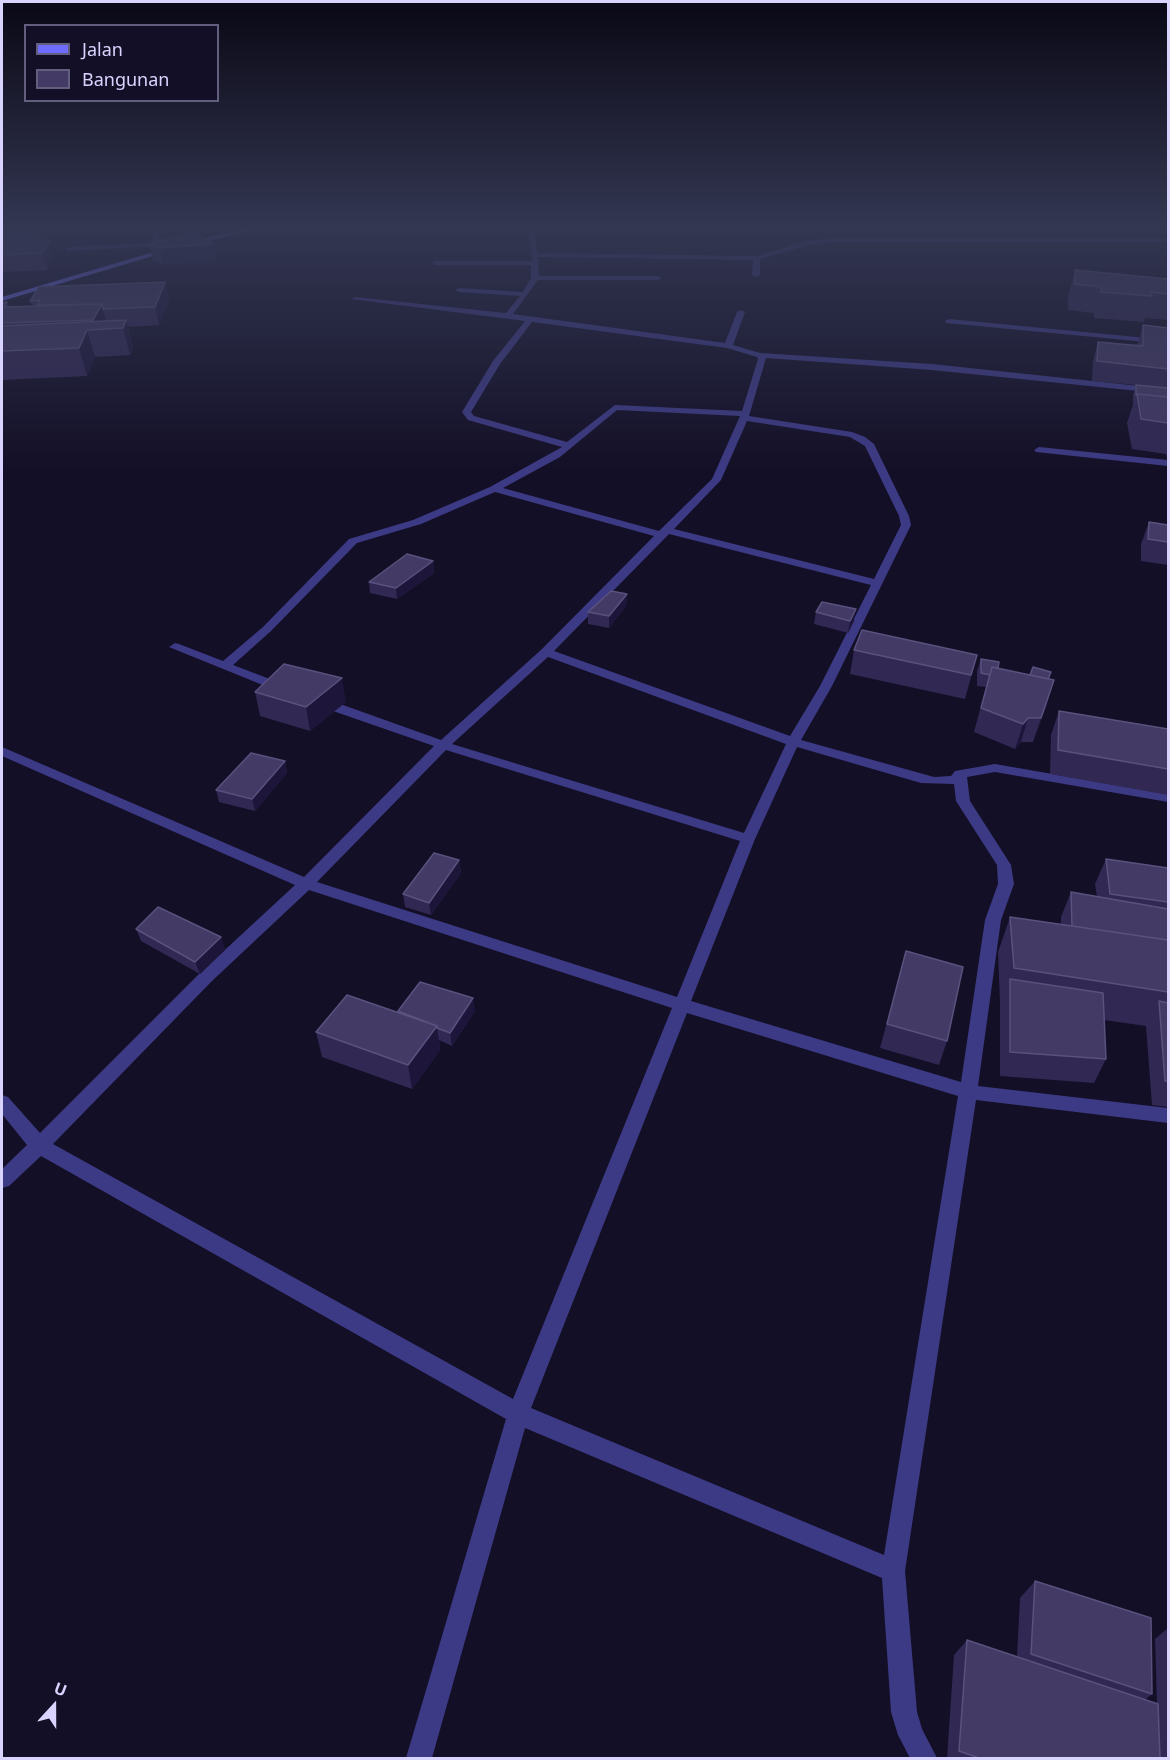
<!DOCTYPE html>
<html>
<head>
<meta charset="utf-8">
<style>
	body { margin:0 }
	#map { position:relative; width:1170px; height:1760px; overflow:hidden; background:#130f26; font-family:"Noto Sans",sans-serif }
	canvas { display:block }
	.frame { position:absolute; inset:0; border:3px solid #d9d4ff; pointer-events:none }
	.legend { position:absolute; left:24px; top:24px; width:195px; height:78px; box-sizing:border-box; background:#130f26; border:2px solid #625e7d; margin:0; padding:8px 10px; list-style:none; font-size:18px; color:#d9d4ff }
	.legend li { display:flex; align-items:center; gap:12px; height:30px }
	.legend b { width:30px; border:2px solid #625e7d }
	.north { position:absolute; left:24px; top:1676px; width:60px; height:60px; -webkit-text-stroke:4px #130f26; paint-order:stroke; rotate:21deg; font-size:16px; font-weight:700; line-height:24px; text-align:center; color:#d9d4ff }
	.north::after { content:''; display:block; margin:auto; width:21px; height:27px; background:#d9d4ff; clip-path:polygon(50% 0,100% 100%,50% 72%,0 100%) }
</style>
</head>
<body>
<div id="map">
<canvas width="1170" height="1760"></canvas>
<div class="frame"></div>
<ul class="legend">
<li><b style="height:8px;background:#6f6bff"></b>Jalan</li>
<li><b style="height:16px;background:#433a66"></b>Bangunan</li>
</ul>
<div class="north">U</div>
</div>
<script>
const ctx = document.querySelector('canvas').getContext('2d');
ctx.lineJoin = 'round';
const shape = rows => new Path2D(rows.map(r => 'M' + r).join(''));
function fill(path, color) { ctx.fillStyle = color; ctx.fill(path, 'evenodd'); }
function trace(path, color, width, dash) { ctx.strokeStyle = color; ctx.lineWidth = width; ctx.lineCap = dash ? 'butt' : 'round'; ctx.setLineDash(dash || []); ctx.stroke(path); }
fill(shape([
	[155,243,157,246,68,251,65,249,68,247,155,243]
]), '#3d3a85');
fill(shape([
	[154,229,160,229,158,248,162,251,162,253,151,249,154,229],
	[528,229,534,229,538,253,757,256,808,241,831,238,1168,238,1168,242,831,242,809,245,760,259,760,275,756,277,752,275,753,260,538,257,539,276,658,276,662,278,658,280,538,280,513,314,725,343,737,312,741,310,745,312,733,345,760,353,932,364,1168,389,1168,394,932,370,766,358,749,416,852,432,865,437,874,444,909,516,911,525,832,686,801,740,934,777,951,776,955,771,995,764,1168,794,1168,802,995,772,967,777,970,801,1011,865,1014,884,1001,920,978,1086,1168,1108,1168,1123,976,1100,905,1571,917,1712,922,1729,937,1758,910,1758,898,1735,891,1712,882,1578,525,1428,432,1758,406,1758,506,1419,41,1156,9,1186,2,1188,2,1169,27,1145,2,1114,2,1095,8,1097,40,1133,200,973,295,885,2,756,2,747,304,877,434,746,333,711,332,708,333,705,343,705,441,740,542,649,654,536,495,492,421,524,357,543,271,631,233,665,288,686,290,689,288,692,280,692,169,647,175,643,179,644,223,661,263,627,349,539,413,520,490,487,562,447,468,420,462,412,493,361,525,321,351,299,355,297,506,313,520,296,459,292,455,290,459,288,523,292,531,278,531,265,435,265,432,263,435,261,532,261,528,229],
	[532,322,727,348,757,357,758,359,742,411,615,405,567,442,474,416,471,412,500,364,532,322],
	[617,410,740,416,712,479,659,531,503,488,560,457,617,410],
	[747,421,850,437,865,446,899,516,901,525,874,579,674,529,721,480,747,421],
	[669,534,871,585,820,686,790,736,554,651,669,534],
	[548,657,786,744,744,833,452,744,548,657],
	[797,747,921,783,954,784,956,801,997,865,998,884,985,920,961,1082,691,1001,755,839,797,747],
	[446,750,740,841,677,997,317,882,446,750],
	[309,890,672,1008,513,1399,53,1144,212,981,309,890],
	[687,1013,958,1096,884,1555,531,1408,687,1013],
	[949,319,1168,340,1168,344,946,323,945,321,949,319],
	[1039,447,1168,460,1168,466,1036,452,1034,450,1039,447]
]), '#3d3a85');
fill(shape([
	[247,229,258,229,190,245,2,301,2,297,187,242,247,229]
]), '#6f6bff');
fill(shape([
	[2,229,55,229,43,229,46,240,50,240,54,257,47,270,2,272],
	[149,244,213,244,216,261,164,265,153,260],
	[1075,270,1168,294,1168,320,1145,318,1144,322,1094,318,1094,313,1068,310,1068,296],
	[165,282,169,300,159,325,128,327,133,347,130,355,95,357,87,376,2,380,2,303,7,302,8,307,32,306,30,301],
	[1143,325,1168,328,1168,462,1166,454,1132,449,1127,423,1133,405,1133,395,1136,385,1092,381,1093,361,1098,342,1137,346],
	[1149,522,1168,525,1168,565,1141,561,1141,544],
	[433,561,434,573,397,599,370,593,369,582],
	[627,594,626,606,609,628,588,624,588,612],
	[816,612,854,621,848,633,814,624],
	[854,650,977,655,965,699,850,674],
	[981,659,998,668,1048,679,1047,704,1033,742,1021,742,1015,749,974,732,986,687,977,686,977,671],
	[255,692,346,702,310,731,260,716],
	[1059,711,1168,729,1168,795,1050,774,1051,735],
	[285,761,287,773,255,811,219,802,216,790],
	[1106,859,1168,868,1168,1107,1152,1105,1146,1026,1104,1020,1106,1059,1094,1083,1000,1076,1000,1003,998,952,1010,917,1061,924,1061,917,1071,892,1097,897,1095,884],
	[459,860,461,873,431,915,405,907,403,894],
	[136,929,221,937,225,950,200,974,141,941],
	[906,951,947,1041,939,1065,880,1048],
	[398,1011,475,1011,452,1046,439,1040,440,1050,412,1089,322,1057,316,1032,399,1013],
	[1035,1581,1152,1694,1145,1700,1157,1704,1155,1639,1168,1628,1168,1758,947,1758,954,1655,967,1640,1017,1657,1020,1598]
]), '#312854');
fill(shape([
	[42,229,43,229,47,244,35,241],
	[50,240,54,257,47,270,42,253],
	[213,244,216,261,164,265,160,248],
	[165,282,169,300,159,325,155,307],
	[102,304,108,329,95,330,93,320],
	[126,320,133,347,130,355,123,328],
	[87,330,95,357,87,376,79,348],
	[433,561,434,573,397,599,396,588],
	[627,594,626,606,609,628,609,616],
	[856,609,854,621,848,633,850,621],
	[342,678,346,702,310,731,306,707],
	[1054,680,1047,704,1033,742,1041,718],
	[1028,718,1021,742,1015,749,1023,724],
	[285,761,287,773,255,811,252,799],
	[459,860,461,873,431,915,429,903],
	[221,937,225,950,200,974,195,962],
	[473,998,475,1011,452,1046,450,1033],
	[437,1026,440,1050,412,1089,408,1065]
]), '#1d163a');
const building = shape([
	[2,229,42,229,35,241,50,240,42,253,2,255,2,242,32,241,2,242,2,229],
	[194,232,213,244,160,248,149,244,194,232],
	[1075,270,1168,279,1168,294,1151,292,1152,296,1101,292,1101,287,1075,284,1075,270],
	[165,282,155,307,103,309,102,304,37,305,40,300,30,301,39,287,165,282],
	[7,302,4,307,102,304,93,320,2,323,2,303,7,302],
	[126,320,123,328,87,330,79,348,2,351,2,326,126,320],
	[1143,325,1168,328,1168,369,1097,361,1098,342,1143,346,1143,325],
	[1136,385,1168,388,1168,397,1137,394,1136,395,1136,385],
	[1137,394,1168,397,1168,423,1141,419,1137,394],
	[1149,522,1168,525,1168,542,1148,539,1149,522],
	[407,554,433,561,396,588,369,582,407,554],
	[611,591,627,594,609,616,588,612,611,591],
	[822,602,856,609,850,621,816,612,822,602],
	[862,630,977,655,971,675,854,650,862,630],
	[981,659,999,662,998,668,992,667,990,675,981,673,981,659],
	[284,664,342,678,306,707,255,692,284,664],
	[992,667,1054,680,1041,718,1028,718,1023,724,981,708,992,667],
	[1033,667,1051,672,1048,679,1030,675,1033,667],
	[1059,711,1168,729,1168,769,1058,750,1059,711],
	[251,753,285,761,252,799,216,790,251,753],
	[434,853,459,860,429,903,403,894,434,853],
	[1106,859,1168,868,1168,902,1110,894,1106,859],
	[1071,892,1168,909,1168,940,1072,926,1071,892],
	[158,907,221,937,195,962,136,929,158,907],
	[1010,917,1168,940,1168,992,1014,968,1010,917],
	[906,951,963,967,947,1041,887,1024,906,951],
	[1010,979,1103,993,1106,1059,1010,1052,1010,979],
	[420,982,473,998,450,1033,437,1028,437,1026,398,1011,420,982],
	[347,995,437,1026,408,1065,316,1032,347,995],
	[1159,1001,1168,1003,1168,1081,1165,1081,1159,1001],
	[1035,1581,1151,1618,1152,1694,1031,1654,1035,1581],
	[967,1640,1158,1704,1160,1758,979,1758,959,1751,967,1640]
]);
fill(building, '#433a66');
trace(building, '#5a527e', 1.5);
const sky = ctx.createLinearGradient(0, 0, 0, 475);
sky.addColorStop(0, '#0a0815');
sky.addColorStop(0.48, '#333752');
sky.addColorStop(1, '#33375200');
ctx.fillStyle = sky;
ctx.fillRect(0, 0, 1170, 475);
</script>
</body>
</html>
